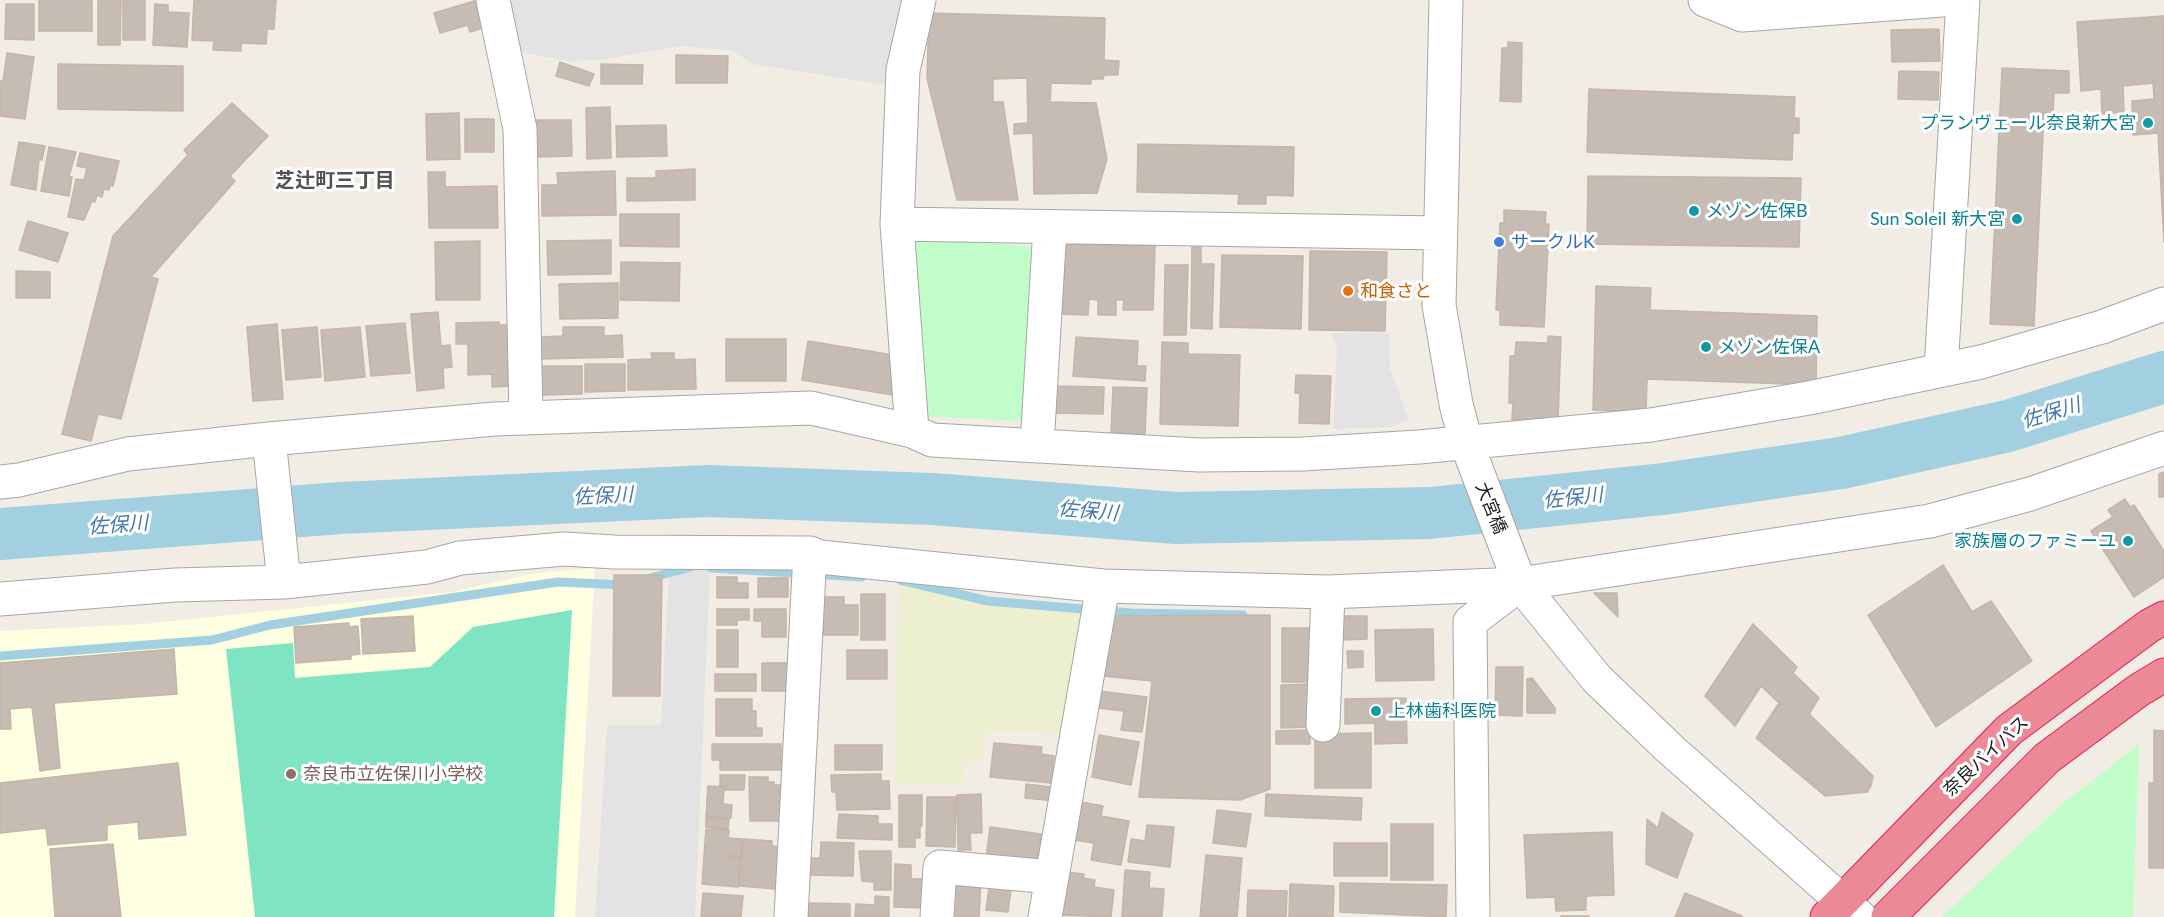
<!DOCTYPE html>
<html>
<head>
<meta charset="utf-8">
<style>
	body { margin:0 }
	canvas { display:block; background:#f1ede5 }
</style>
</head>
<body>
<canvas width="2164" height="917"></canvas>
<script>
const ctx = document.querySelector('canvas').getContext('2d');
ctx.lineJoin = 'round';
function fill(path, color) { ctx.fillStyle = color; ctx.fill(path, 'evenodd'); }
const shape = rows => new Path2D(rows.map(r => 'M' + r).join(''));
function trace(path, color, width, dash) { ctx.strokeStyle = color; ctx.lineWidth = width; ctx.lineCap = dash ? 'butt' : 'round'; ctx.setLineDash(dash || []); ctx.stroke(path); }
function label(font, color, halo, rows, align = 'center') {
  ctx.font = font + ' Lato,"Noto Sans JP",sans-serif'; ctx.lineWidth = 6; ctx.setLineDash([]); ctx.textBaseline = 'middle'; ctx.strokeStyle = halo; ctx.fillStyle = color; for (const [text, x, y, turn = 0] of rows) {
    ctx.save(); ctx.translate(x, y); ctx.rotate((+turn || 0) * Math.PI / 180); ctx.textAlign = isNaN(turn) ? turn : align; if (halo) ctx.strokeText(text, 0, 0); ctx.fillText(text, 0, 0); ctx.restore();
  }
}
fill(shape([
	[595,568,575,917,0,917,0,631,144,624,451,592,536,573]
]), '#feffe0');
fill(shape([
	[899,581,989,605,1088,610,1066,733,985,732,984,763,964,762,963,782,895,785]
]), '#ecf0d0');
fill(shape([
	[907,235,1033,247,1024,421,919,416],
	[2139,744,2133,917,1942,917,2061,805]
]), '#c0fdc8');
fill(shape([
	[572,610,554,917,255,917,226,649,293,643,295,678,430,667,473,627]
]), '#7fe4c2');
fill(shape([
	[502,0,909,0,893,86,752,64,734,51,682,46,600,60,567,61,510,50],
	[1332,333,1389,333,1390,370,1409,419,1391,427,1333,429,1337,349],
	[669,570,710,570,695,917,595,917,607,725,661,725]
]), '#e3e3e3');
trace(shape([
	[711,568,862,577],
	[650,578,691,567],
	[900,580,988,601,1131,613,1243,615],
	[0,656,212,640,270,625,558,582,625,585]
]), '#a3d0e1', 9);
trace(shape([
	[0,534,341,508,708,491,932,499,1176,518,1430,513,1663,489,1841,463,2008,426,2164,377]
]), '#a3d0e1', 52);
const building = shape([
	[39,0,92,0,92,31,39,31,39,0],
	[98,0,121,0,120,45,98,45,98,0],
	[123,0,145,0,145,40,123,40,123,0],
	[194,0,276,0,274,29,267,29,266,44,241,43,241,51,213,50,214,41,192,40,194,0],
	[478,0,486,27,470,32,468,25,440,33,434,13,478,0],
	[6,4,34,4,34,40,5,39,6,4],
	[155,4,168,5,168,12,189,13,187,47,153,45,155,4],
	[929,13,1105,18,1104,60,1119,61,1118,75,1104,75,1103,79,1091,79,1091,84,1051,83,1050,102,1096,103,1107,159,1097,193,1034,194,1033,133,1014,134,1014,124,1028,123,1027,78,993,79,993,102,1003,102,1018,200,957,200,927,78,929,13],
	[2164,16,2164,242,2158,133,2133,135,2132,101,2154,99,2153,83,2123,86,2124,112,2102,114,2101,89,2081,91,2077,22,2164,16],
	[1939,29,1940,61,1892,62,1891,30,1939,29],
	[1508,42,1522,43,1521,102,1500,101,1502,48,1508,48,1508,42],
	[7,53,34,57,25,119,0,116,0,81,3,81,7,53],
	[676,55,728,56,727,83,676,83,676,55],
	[560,62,594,74,589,86,556,76,560,62],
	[58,64,183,66,183,111,58,109,58,64],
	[601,64,643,65,642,84,601,84,601,64],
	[2002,68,2069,71,2069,93,2054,93,2053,113,2044,113,2034,326,1990,324,2002,68],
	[1899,71,1939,72,1938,100,1898,99,1899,71],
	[1589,89,1795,97,1794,118,1799,118,1799,133,1793,133,1792,160,1587,152,1589,89],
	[232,103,268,136,230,176,235,181,151,277,158,279,121,419,98,414,91,441,62,434,113,236,188,155,184,150,232,103],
	[610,107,611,158,587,159,586,108,610,107],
	[459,113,460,159,427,160,426,114,459,113],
	[465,119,494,119,494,152,465,152,465,119],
	[535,120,571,120,572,156,536,157,535,120],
	[666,125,667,156,617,157,616,126,666,125],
	[19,142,45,146,42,160,39,159,36,190,11,185,19,142],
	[1138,144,1294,147,1293,196,1266,195,1266,204,1238,204,1239,194,1137,192,1138,144],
	[49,147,76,152,69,176,72,177,69,196,41,191,49,147],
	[80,153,119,161,113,186,110,185,109,190,104,189,102,197,97,195,95,202,92,201,84,220,68,217,76,179,84,180,87,168,77,166,80,153],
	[695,169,695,200,627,201,627,178,656,178,656,171,695,169],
	[615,171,616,215,542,216,542,185,558,185,557,173,615,171],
	[428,172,445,172,445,187,497,186,498,228,429,228,428,172],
	[1588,176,1801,178,1799,247,1587,244,1588,176],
	[1504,210,1546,212,1545,224,1549,224,1544,327,1500,325,1500,310,1496,310,1500,223,1504,223,1504,210],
	[620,214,679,214,679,247,620,246,620,214],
	[28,221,68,233,58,262,19,250,28,221],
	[611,240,611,274,548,275,547,241,611,240],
	[480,241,480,300,436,300,435,242,480,241],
	[1067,244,1155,246,1153,310,1123,310,1124,300,1116,300,1116,315,1098,315,1098,300,1089,299,1088,315,1057,314,1059,250,1067,244],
	[1192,247,1201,247,1201,264,1214,264,1212,329,1191,328,1192,247],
	[1310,251,1387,252,1385,331,1309,330,1310,251],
	[1222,255,1303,256,1301,329,1220,327,1222,255],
	[621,262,680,263,679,301,620,300,621,262],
	[1165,265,1188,265,1186,335,1164,335,1165,265],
	[16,271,50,272,50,298,16,298,16,271],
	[618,283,618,318,560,319,559,284,618,283],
	[1596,286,1651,288,1650,310,1817,316,1816,385,1647,379,1646,412,1593,410,1596,286],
	[438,312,441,346,450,345,452,367,443,368,444,388,417,391,411,314,438,312],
	[499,322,499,325,508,325,509,386,492,387,492,374,468,375,468,344,456,344,456,323,499,322],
	[405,323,410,373,371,376,366,326,405,323],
	[277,324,283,399,253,401,247,327,277,324],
	[317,327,321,377,286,380,282,330,317,327],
	[360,327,365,377,325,381,321,330,360,327],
	[563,327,604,327,604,336,622,335,623,357,540,359,540,337,563,336,563,327],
	[1548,336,1561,337,1558,421,1512,420,1513,403,1509,403,1510,356,1515,356,1516,342,1548,343,1548,336],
	[1076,337,1138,341,1137,366,1146,366,1145,381,1073,376,1076,337],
	[726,339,786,339,786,381,726,381,726,339],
	[808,341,899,356,893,395,802,380,808,341],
	[1162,342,1188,343,1188,354,1240,355,1238,426,1160,424,1162,342],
	[651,353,674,353,674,360,695,359,696,389,628,390,628,360,652,359,651,353],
	[585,364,625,364,625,391,585,392,585,364],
	[540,366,582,366,582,394,540,395,540,366],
	[1296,375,1331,376,1329,424,1299,423,1300,393,1295,393,1296,375],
	[1055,386,1104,387,1103,414,1054,413,1055,386],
	[1113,387,1147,388,1145,434,1111,433,1113,387],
	[2164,472,2164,497,2159,497,2159,474,2164,472],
	[2125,499,2130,507,2134,505,2164,551,2164,577,2134,597,2091,531,2113,517,2108,510,2125,499],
	[1943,565,1972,612,1991,601,2032,661,1936,727,1868,615,1943,565],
	[614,575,662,575,660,696,613,696,614,575],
	[717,577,737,577,737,583,748,583,748,598,717,598,717,577],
	[758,578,788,578,788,597,758,597,758,578],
	[1594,593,1617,593,1618,617,1594,593],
	[861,594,885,594,885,640,861,640,861,594],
	[823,597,844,597,844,605,858,605,858,635,823,635,823,597],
	[717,609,749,609,749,620,737,620,737,625,717,625,717,609],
	[754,609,786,609,786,637,762,637,762,621,754,621,754,609],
	[1270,615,1270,789,1240,800,1139,797,1152,681,1103,676,1111,616,1270,615],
	[413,616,415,651,363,654,361,619,413,616],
	[1342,616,1367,616,1367,639,1342,640,1342,616],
	[349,623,349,627,358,626,360,654,351,655,351,659,296,663,294,627,349,623],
	[1753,624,1797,667,1793,673,1819,698,1809,714,1873,776,1871,786,1867,792,1825,796,1756,738,1779,703,1761,686,1735,726,1705,696,1753,624],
	[1282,628,1315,628,1315,682,1282,682,1282,628],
	[1433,629,1434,680,1376,681,1375,630,1433,629],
	[717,630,738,630,738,667,717,667,717,630],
	[174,649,177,694,54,703,60,768,40,771,32,707,10,709,11,729,0,729,0,663,174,649],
	[847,650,887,650,887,679,847,679,847,650],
	[1347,651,1363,651,1363,667,1348,668,1347,651],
	[762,663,791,663,791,691,762,691,762,663],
	[1496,667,1523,667,1522,716,1495,715,1496,667],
	[715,674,756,674,756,691,715,691,715,674],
	[1532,678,1555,708,1555,713,1527,713,1527,679,1532,678],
	[1310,684,1311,727,1281,728,1281,685,1310,684],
	[1099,691,1147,697,1142,732,1121,730,1124,711,1097,708,1099,691],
	[1406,698,1407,743,1375,744,1375,723,1345,724,1345,699,1406,698],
	[716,699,752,699,752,711,756,711,756,728,762,728,762,736,716,736,716,699],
	[1310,730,1310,744,1276,744,1276,731,1310,730],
	[2154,730,2164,731,2164,868,2149,868,2149,783,2154,783,2154,730],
	[1371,733,1371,788,1315,788,1315,734,1371,733],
	[1099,735,1139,742,1131,785,1092,777,1099,735],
	[994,743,1042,747,1041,754,1054,756,1051,783,990,777,994,743],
	[712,744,781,744,781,760,786,760,786,770,720,770,720,760,712,760,712,744],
	[835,745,882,745,882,770,835,770,835,745],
	[178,763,186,835,139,839,138,822,107,825,107,840,48,845,46,828,0,833,0,783,178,763],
	[881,774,881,781,889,781,890,809,837,810,836,792,832,792,831,775,881,774],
	[720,775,745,775,744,790,725,790,725,786,720,786,720,775],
	[749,777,768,777,768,782,774,782,774,785,784,785,780,821,750,821,749,777],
	[1026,784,1059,788,1057,801,1025,798,1026,784],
	[708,786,724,787,723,804,732,805,731,818,706,817,708,786],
	[981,794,982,833,970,833,971,850,958,850,957,795,981,794],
	[1266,794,1362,798,1361,820,1265,816,1266,794],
	[899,795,922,795,922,826,920,826,920,838,915,838,915,847,899,847,899,795],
	[927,797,956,797,955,847,926,846,927,797],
	[1081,802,1103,806,1101,816,1129,821,1121,865,1091,860,1094,843,1074,840,1081,802],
	[1217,810,1251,814,1246,847,1213,843,1217,810],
	[1662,812,1693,834,1677,878,1646,864,1647,819,1658,828,1662,812],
	[839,814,878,816,878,824,892,824,892,840,837,838,839,814],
	[706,818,729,819,728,829,706,827,706,818],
	[1391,824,1433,824,1433,880,1391,880,1391,824],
	[1147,825,1174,827,1170,867,1128,862,1131,839,1145,841,1147,825],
	[990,827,1041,834,1039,866,986,859,990,827],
	[706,829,729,830,728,838,742,839,741,856,730,855,729,859,740,860,738,887,702,884,706,829],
	[1612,832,1614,895,1586,896,1586,910,1556,911,1555,897,1527,898,1524,835,1612,832],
	[743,839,772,841,772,846,778,847,777,858,781,858,776,889,739,886,741,859,730,859,730,856,742,857,743,839],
	[821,842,854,843,853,876,810,875,811,858,820,858,821,842],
	[1334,843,1387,843,1387,876,1334,876,1334,843],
	[113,844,121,917,55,917,50,849,113,844],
	[859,851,891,851,891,890,874,890,874,882,862,881,859,851],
	[1206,855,1242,858,1237,917,1200,917,1206,855],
	[895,864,911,865,911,879,928,879,928,908,894,907,895,864],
	[1125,870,1150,872,1149,888,1164,889,1162,917,1122,917,1125,870],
	[1064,872,1084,874,1083,878,1095,880,1094,887,1114,890,1111,917,1059,915,1064,872],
	[952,880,981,881,979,917,950,916,952,880],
	[990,881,1012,883,1008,912,986,910,990,881],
	[1340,883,1447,885,1446,917,1340,912,1340,883],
	[1290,884,1334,886,1333,917,1289,917,1290,884],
	[1248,890,1287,891,1286,917,1247,917,1248,890],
	[703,893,743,896,741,917,701,917,703,893],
	[1685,893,1742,916,1742,917,1675,917,1685,893],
	[875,896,889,897,889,917,855,917,856,904,875,905,875,896],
	[809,903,850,904,850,917,808,917,809,903],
	[1561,916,1589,916,1589,917,1561,917,1561,916]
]);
fill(building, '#c6bcb4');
trace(building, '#c3b5a7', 1.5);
const minor = shape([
	[493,0,520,129,526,417],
	[1446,0,1439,305,1456,404,1466,442,1520,584,1597,679,1669,748,1860,917],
	[1705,0,1742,15,1942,0],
	[897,224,1438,233],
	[1941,370,1963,0],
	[912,431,897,224,903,70,919,0],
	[269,439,284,582],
	[1037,446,1050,227],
	[0,482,19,480,128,454,269,439,495,419,811,408,912,431,932,440,1199,455,1303,454,1419,447,1651,425,1809,398,1981,362,2102,327,2164,304],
	[0,599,175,585,284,582,427,567,460,558,564,549,614,552,810,553,820,557,1103,586,1328,592,1520,584,1930,521,2030,494,2164,448],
	[1323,725,1328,592],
	[791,917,810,553],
	[937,917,940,867,1052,877],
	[1045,917,1103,586],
	[1473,917,1470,622,1520,584]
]);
const highway = shape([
	[1827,917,2009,730,2149,626,2164,618],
	[1888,917,2047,758,2139,690,2164,675]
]);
trace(minor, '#a6a6a6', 35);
trace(highway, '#e61b57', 35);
trace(minor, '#fff', 33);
trace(highway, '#ec8997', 33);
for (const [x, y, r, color] of [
	[2148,123,6,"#0f9aa8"],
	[1694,211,6,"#0f9aa8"],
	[2017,219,6,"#0f9aa8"],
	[1499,242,6,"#3f7fe0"],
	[1348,291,6,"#e8710a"],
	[1706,347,6,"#0f9aa8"],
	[2128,541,6,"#0f9aa8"],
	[1376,711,6,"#0f9aa8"],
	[291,774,6,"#8d6e63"]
]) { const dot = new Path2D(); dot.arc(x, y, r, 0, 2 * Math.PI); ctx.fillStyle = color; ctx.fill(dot); trace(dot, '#fff', 2); }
label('18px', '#0d838f', '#fff', [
	["プランヴェール奈良新大宮",2136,123],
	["メゾン佐保B",1706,211,"left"],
	["Sun Soleil 新大宮",2005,219],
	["メゾン佐保A",1718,347,"left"],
	["家族層のファミーユ",2116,541],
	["上林歯科医院",1388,711,"left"]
], 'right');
label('18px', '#366cbe', '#fff', [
	["サークルK",1511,242]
], 'left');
label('18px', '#c56008', '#fff', [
	["和食さと",1360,291]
], 'left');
label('18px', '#1f1f1f', '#fff', [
	["大宮橋",1491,508,68],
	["奈良バイパス",1986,756,-43]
]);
label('18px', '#785e54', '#fff', [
	["奈良市立佐保川小学校",303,774]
], 'left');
label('bold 20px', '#525252', '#fff', [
	["芝辻町三丁目",335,181]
]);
label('italic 20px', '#4578b6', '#fff', [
	["佐保川",2051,413,-17],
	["佐保川",603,496,-3],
	["佐保川",1573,498,-6],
	["佐保川",1088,511,5],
	["佐保川",118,525,-4]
]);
</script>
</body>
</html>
